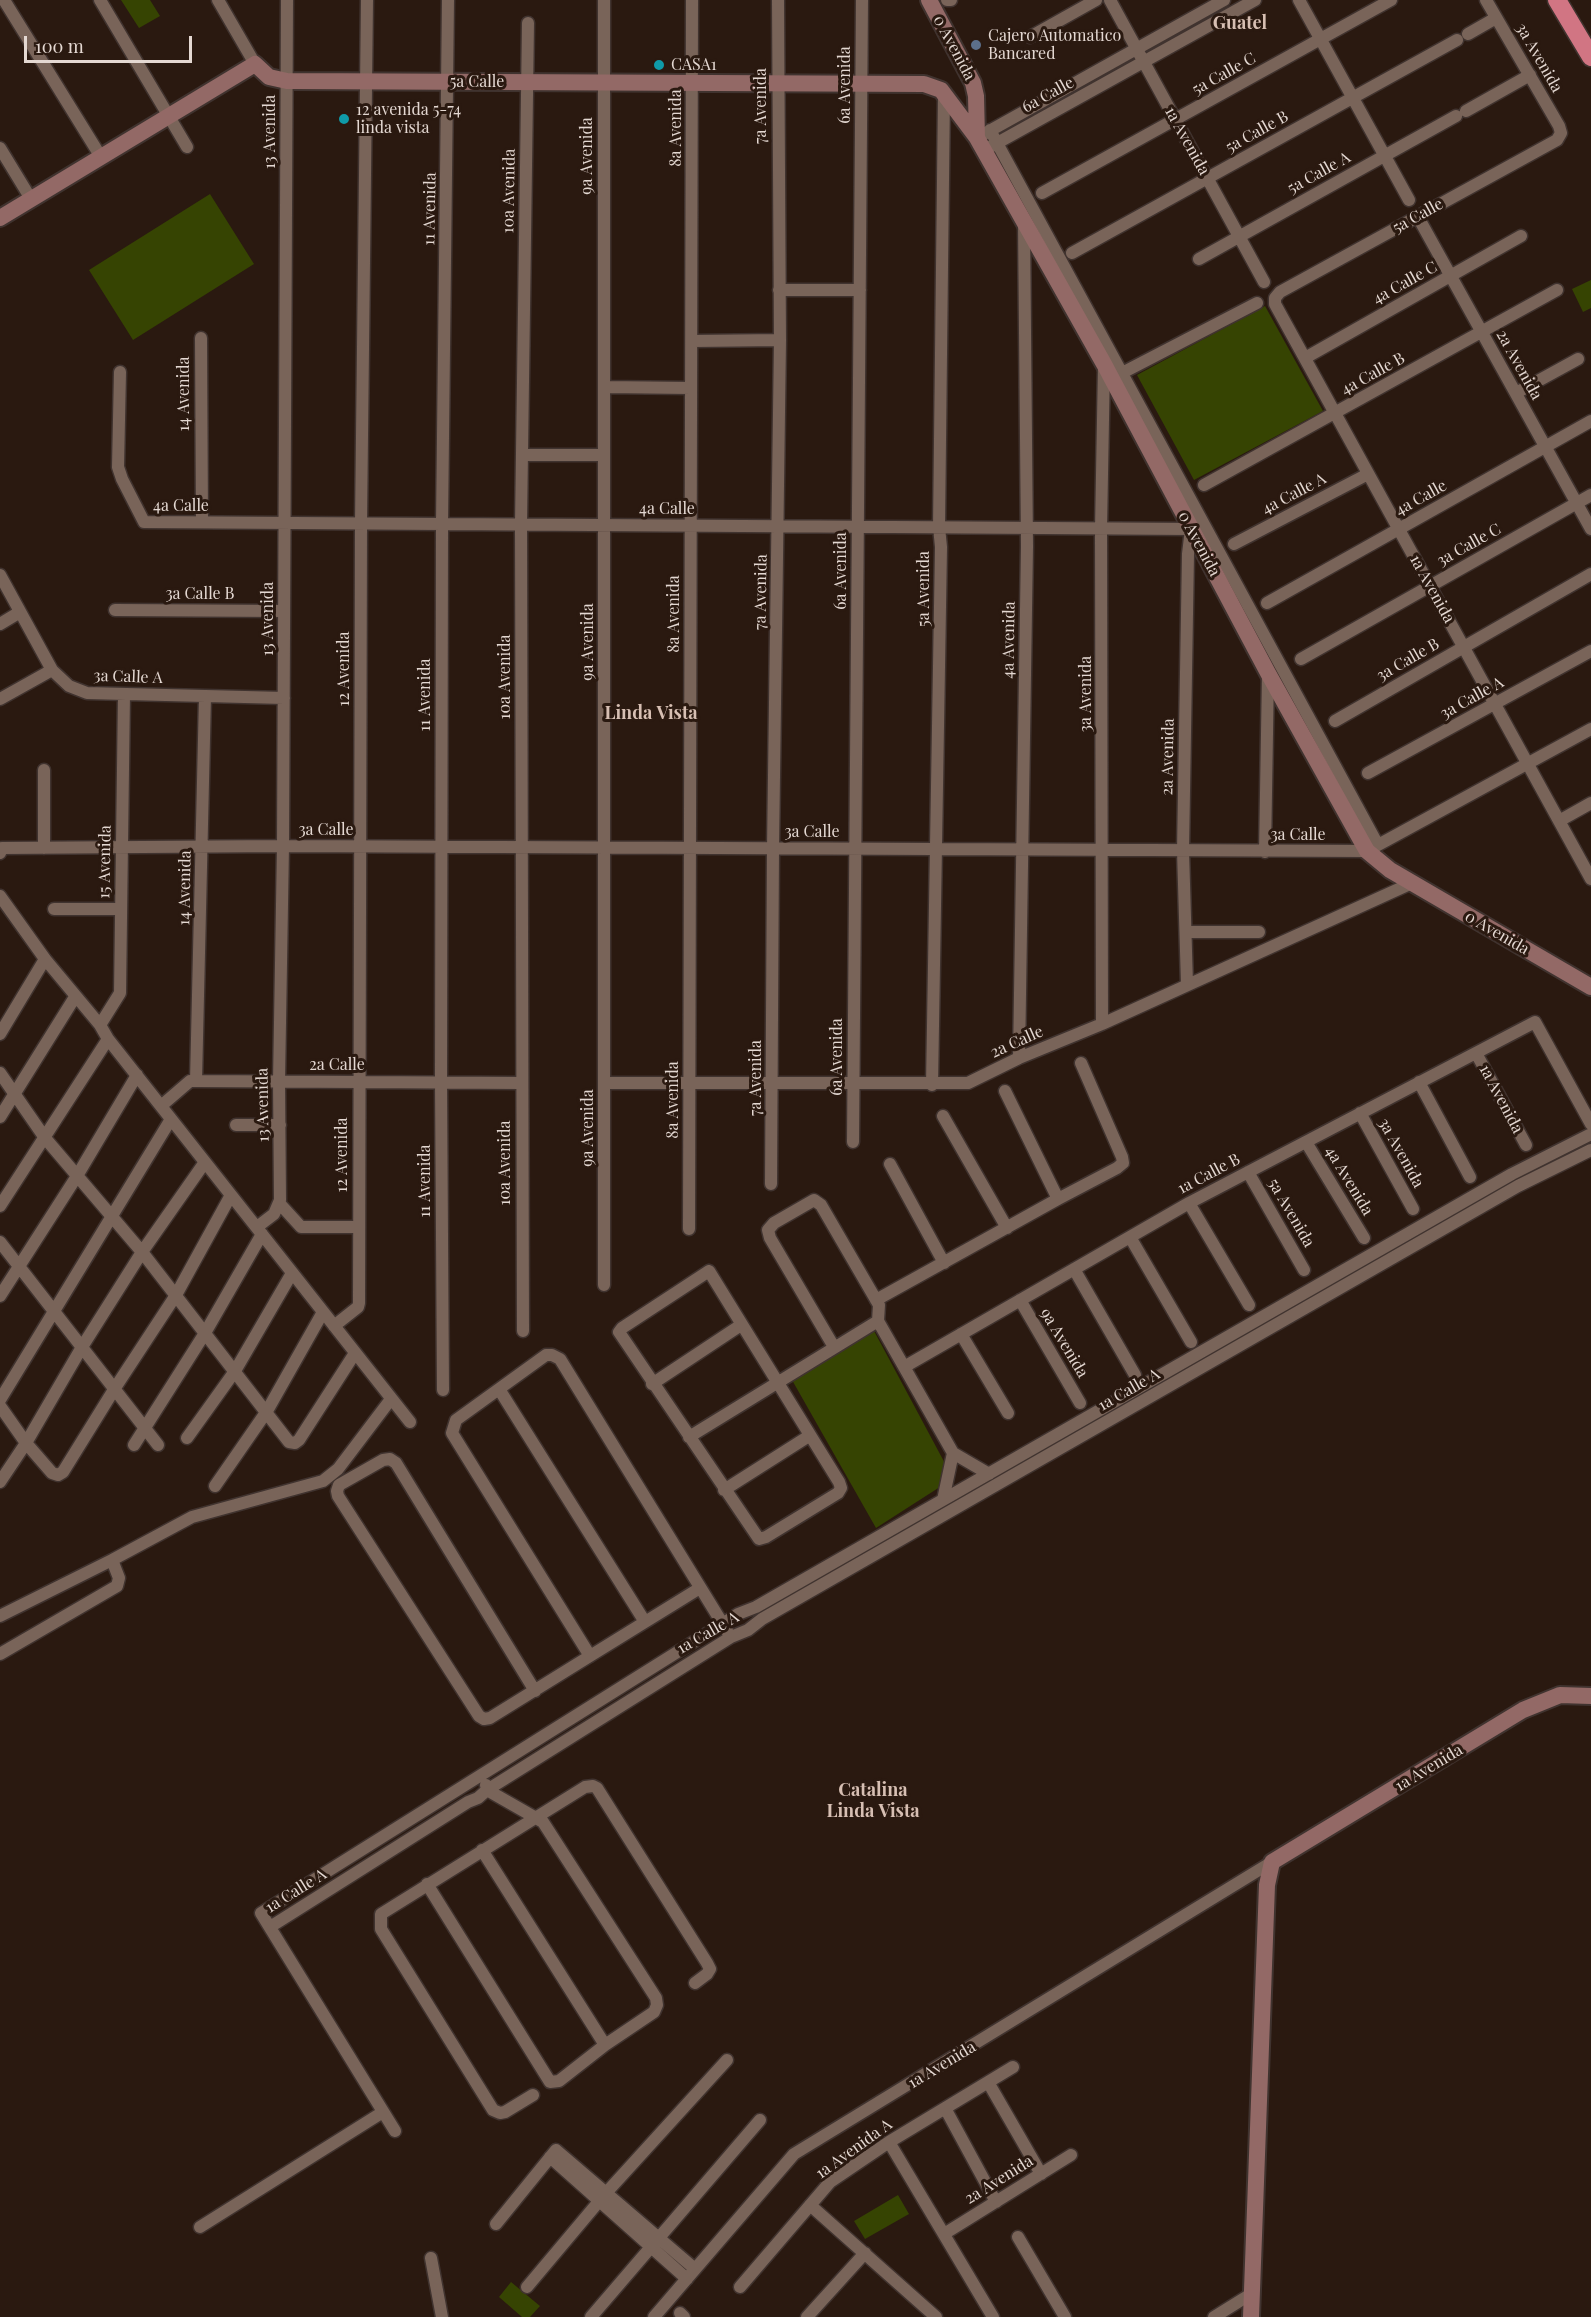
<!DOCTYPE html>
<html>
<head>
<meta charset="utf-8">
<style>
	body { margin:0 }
	#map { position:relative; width:1591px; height:2317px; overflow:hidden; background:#2a1910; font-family:"Playfair Display",serif }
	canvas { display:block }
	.scale { position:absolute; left:24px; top:36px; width:168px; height:27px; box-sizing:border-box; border:3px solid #e4d8d2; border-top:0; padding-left:8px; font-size:18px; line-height:21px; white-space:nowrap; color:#e4d8d2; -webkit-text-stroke:4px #2a1910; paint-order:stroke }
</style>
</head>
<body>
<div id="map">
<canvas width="1591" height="2317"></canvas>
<div class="scale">100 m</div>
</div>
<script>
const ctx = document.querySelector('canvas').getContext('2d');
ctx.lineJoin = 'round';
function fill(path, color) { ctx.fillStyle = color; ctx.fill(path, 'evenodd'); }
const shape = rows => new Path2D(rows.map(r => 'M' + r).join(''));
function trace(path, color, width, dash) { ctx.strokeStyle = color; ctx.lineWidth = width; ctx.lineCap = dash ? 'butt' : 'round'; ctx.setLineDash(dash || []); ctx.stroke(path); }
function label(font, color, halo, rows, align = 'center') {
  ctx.font = font + ' "Playfair Display",serif'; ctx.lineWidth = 6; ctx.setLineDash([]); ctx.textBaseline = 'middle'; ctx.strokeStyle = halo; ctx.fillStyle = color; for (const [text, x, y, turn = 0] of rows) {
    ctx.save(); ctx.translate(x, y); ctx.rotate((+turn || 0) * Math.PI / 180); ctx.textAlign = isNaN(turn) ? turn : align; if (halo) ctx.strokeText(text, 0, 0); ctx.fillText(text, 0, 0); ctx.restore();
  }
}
fill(shape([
	[121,0,150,0,160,16,139,28],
	[210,194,254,264,133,340,89,270],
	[1591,280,1591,308,1583,312,1572,289],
	[1265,306,1323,411,1194,480,1137,375],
	[873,1329,948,1469,943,1485,876,1528,792,1380],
	[898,2195,909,2214,865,2239,854,2221],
	[511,2282,540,2306,530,2317,522,2317,499,2297]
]), '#364402');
const street = shape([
	[4,0,101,157],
	[100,0,187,147],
	[218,0,255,64],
	[604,0,604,1285],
	[947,0,951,0],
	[1110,0,1264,282],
	[1299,0,1409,200],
	[1486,0,1559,126,1561,133,1557,140,1280,292,1275,298,1275,304,1591,879],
	[1468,34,1496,18],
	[1030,37,1096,0],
	[1466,111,1530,75],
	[990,130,1378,845],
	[984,134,1224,0],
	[990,147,1255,0],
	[0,148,31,199],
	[1042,193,1391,0],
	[1418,217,1591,529],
	[1072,253,1457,40],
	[1199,259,1456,116],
	[779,290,860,290],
	[201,338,202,522],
	[693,341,780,340],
	[1305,358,1521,236],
	[120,372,118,467,122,479,144,522,1191,529,1188,554,1183,851,1187,984],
	[1122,373,1257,303],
	[604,387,691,388],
	[1516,393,1578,359],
	[522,455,604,455],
	[1204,485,1557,290],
	[1234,544,1368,474],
	[0,575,52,670,69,686,87,693,284,698],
	[1267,603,1591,421],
	[115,610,284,611],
	[0,624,20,612],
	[1301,659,1591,495],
	[0,699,52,670],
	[1335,721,1591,574],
	[1368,773,1591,651],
	[1559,821,1591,803],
	[44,848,44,770],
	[1265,852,1268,674],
	[0,853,2,848,283,846,1367,851,1591,729],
	[0,896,45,959,100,1025,108,1039,410,1422],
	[54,909,120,909],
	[1186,932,1259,932],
	[1102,1024,1101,529,1104,365],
	[100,1025,120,993,124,694],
	[0,1034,45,959],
	[1476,1053,1526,1145],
	[1019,1058,1027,546,1024,223],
	[0,1073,45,1138,142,1252,289,1442,295,1443,299,1440,355,1353],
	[196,1081,205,696],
	[1419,1082,1470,1177],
	[604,1083,968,1083,1019,1058,1102,1024,1412,883],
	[932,1085,941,547,939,527,944,94],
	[1005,1091,1058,1199],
	[161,1106,190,1081,196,1081,521,1083],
	[1360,1113,1413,1209],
	[943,1116,1007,1228],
	[0,1117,75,997],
	[236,1125,280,1125],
	[853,1142,862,0],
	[1306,1142,1364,1238],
	[890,1164,944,1263],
	[1248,1172,1304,1270],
	[771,1184,773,849,780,340,778,0],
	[1189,1203,1249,1305],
	[280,1204,301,1227,359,1227],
	[0,1206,108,1039],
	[257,1227,274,1214,280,1200,279,1081,283,846,287,0],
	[689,1229,692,0],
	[1130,1237,1191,1342],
	[0,1242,158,1445],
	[1074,1269,1135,1375],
	[709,1271,839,1482,841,1488,838,1493,766,1537,759,1539,619,1332,622,1328,709,1271],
	[0,1296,77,1176,137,1075],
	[876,1300,1058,1199,1117,1168,1123,1163,1122,1157,1081,1063],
	[1020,1300,1080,1403],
	[334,1326,358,1307,359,1303,361,523,367,0],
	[523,1331,521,524,528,23],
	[961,1334,1008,1413],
	[834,1347,770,1238,768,1230,774,1223,814,1200,821,1205,879,1305,878,1321,953,1453,989,1474],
	[904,1367,1189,1203,1535,1022,1591,1124],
	[652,1384,741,1325],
	[499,1389,645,1622],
	[443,1390,441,1082,442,524,448,0],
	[0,1400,171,1119],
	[0,1406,26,1443,52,1473,58,1475,63,1472,115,1388,176,1295,231,1195],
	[689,1437,878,1321],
	[187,1438,235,1371,292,1273],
	[134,1445,205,1333,262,1234],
	[0,1482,26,1443,82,1347,142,1252,205,1162],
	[215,1486,267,1411,323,1312],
	[724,1490,809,1436],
	[943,1500,953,1453],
	[0,1616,112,1560,192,1517,323,1481,338,1469,391,1399],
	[0,1654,117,1586,119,1578,112,1560],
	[590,1656,452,1433,456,1420,546,1355,552,1355,560,1359,727,1631],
	[535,1691,396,1463,390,1459,383,1460,339,1485,337,1491,338,1496,479,1716,484,1719,490,1718,590,1656,700,1588],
	[482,1850,605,2045],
	[427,1884,550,2082,559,2081,605,2045,654,2012,657,2005,656,1998,543,1822,487,1790,486,1785],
	[270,1927,468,1802,478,1798,487,1790,731,1637,748,1630,762,1619,1518,1186,1591,1150],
	[988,2082,1041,2174],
	[533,2095,505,2112,500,2113,493,2110,381,1929,381,1914,585,1787,593,1786,597,1788,707,1963,710,1969,707,1974,695,1983],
	[945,2108,996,2202],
	[395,2131,261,1913,738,1614,756,1607,1512,1174,1591,1134],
	[889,2142,993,2317],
	[550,2157,687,2279],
	[810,2205,936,2317],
	[496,2224,556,2150,695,2269],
	[200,2227,383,2112],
	[944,2234,1071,2155],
	[1018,2237,1065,2317],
	[431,2258,442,2317],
	[527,2287,606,2193,727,2060],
	[740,2287,830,2182,889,2142,1013,2067],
	[680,2313,684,2317],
	[591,2317,760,2120],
	[654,2317,794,2154,1272,1862],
	[807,2317,865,2253],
	[1214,2317,1251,2294]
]);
const secondary = shape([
	[929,0,973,83,976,96,977,138,1104,364,1268,673,1367,851,1390,870,1591,987],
	[0,218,255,64,269,77,287,81,924,84,941,90,977,138],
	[1251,2317,1267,1885,1272,1862,1523,1710,1560,1695,1591,1696]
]);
const highway = shape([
	[1557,0,1591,57]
]);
trace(street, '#40332f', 15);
trace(secondary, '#40332f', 20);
trace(highway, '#40332f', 21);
trace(street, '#796459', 12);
trace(secondary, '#936966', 16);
trace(highway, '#d17583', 18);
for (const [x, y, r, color] of [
	[976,45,6,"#5c6f8a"],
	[659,65,6,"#0f9aa8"],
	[344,119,6,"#0f9aa8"]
]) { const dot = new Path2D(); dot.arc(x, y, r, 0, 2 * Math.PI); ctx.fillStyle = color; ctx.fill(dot); trace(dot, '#2a1910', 2); }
label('16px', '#e4d8d2', '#2a1910', [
	["Cajero Automatico",988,36],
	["Bancared",988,54],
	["CASA1",671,65],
	["12 avenida 5-74",356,110],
	["linda vista",356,128]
], 'left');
label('16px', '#e4d8d2', '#2a1910', [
	["0 Avenida",954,48,62],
	["3a Avenida",1539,58,60],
	["5a Calle C",1224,74,-29],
	["5a Calle",477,82],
	["6a Avenida",845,85,-90],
	["6a Calle",1048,95,-29],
	["7a Avenida",761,106,-90],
	["8a Avenida",676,128,-90],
	["13 Avenida",270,132,-90],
	["5a Calle B",1257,132,-29],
	["1a Avenida",1187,141,61],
	["9a Avenida",587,156,-90],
	["5a Calle A",1319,173,-29],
	["10a Avenida",509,191,-89],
	["11 Avenida",430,209,-89],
	["5a Calle",1418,216,-29],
	["4a Calle C",1405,283,-29],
	["2a Avenida",1519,365,61],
	["4a Calle B",1373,374,-29],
	["14 Avenida",184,394,-90],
	["4a Calle A",1294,494,-28],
	["4a Calle",1421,498,-29],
	["4a Calle",181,506],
	["4a Calle",667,509],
	["0 Avenida",1199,544,62],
	["3a Calle C",1469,545,-29],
	["6a Avenida",841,571,-90],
	["5a Avenida",924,589,-90],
	["1a Avenida",1432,589,61],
	["7a Avenida",761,592,-89],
	["3a Calle B",200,594],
	["8a Avenida",674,614,-90],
	["13 Avenida",268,619,-90],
	["4a Avenida",1009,640,-89],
	["9a Avenida",588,642,-90],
	["3a Calle B",1408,660,-30],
	["12 Avenida",344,669,-90],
	["3a Calle A",128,677,2],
	["10a Avenida",505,677,-90],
	["3a Avenida",1086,694,-90],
	["11 Avenida",425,695,-90],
	["3a Calle A",1472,698,-29],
	["2a Avenida",1168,757,-89],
	["3a Calle",326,830],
	["3a Calle",812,832],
	["3a Calle",1298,835],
	["15 Avenida",105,862,-89],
	["14 Avenida",185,888,-89],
	["0 Avenida",1497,933,30],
	["2a Calle",1017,1042,-24],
	["6a Avenida",837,1057,-90],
	["2a Calle",337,1065],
	["7a Avenida",756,1078,-90],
	["1a Avenida",1501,1099,62],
	["8a Avenida",673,1100,-90],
	["13 Avenida",263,1105,-91],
	["9a Avenida",588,1128,-90],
	["3a Avenida",1401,1153,61],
	["12 Avenida",342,1155,-90],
	["10a Avenida",505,1163,-90],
	["1a Calle B",1209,1174,-28],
	["11 Avenida",425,1181,-90],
	["4a Avenida",1349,1181,59],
	["5a Avenida",1291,1213,60],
	["9a Avenida",1064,1343,59],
	["1a Calle A",1129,1390,-30],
	["1a Calle A",708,1633,-30],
	["1a Avenida",1429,1768,-31],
	["1a Calle A",296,1891,-32],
	["1a Avenida",942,2065,-31],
	["1a Avenida A",854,2149,-36],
	["2a Avenida",999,2180,-32]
]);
label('bold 18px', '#d7bfb3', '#2a1910', [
	["Guatel",1240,23],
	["Linda Vista",651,713],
	["Catalina",873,1790],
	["Linda Vista",873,1811]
]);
</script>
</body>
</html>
